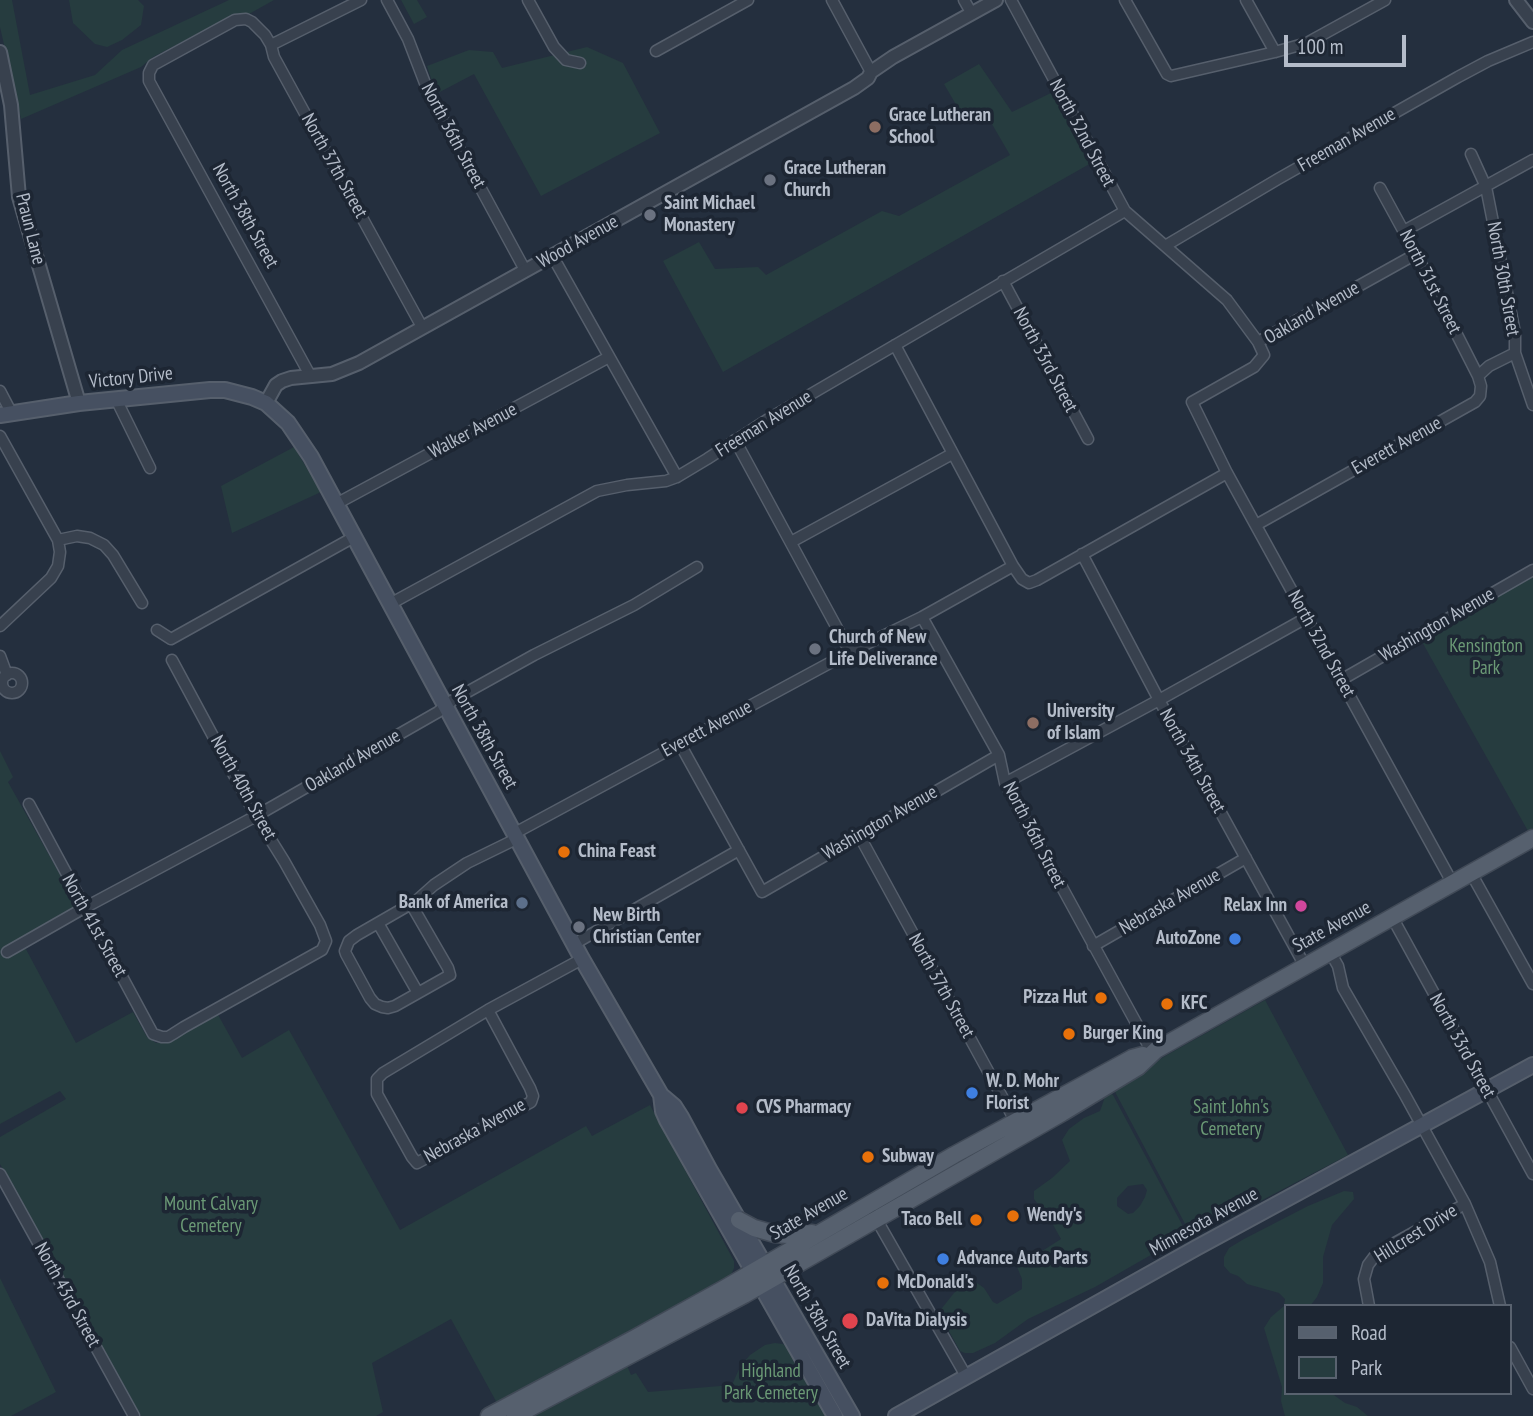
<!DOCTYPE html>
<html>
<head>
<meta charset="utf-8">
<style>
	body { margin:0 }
	#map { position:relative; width:1533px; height:1416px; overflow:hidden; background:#242f3e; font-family:"PT Sans Narrow",sans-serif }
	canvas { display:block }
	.legend { position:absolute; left:1284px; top:1304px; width:228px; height:91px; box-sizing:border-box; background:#1d2633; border:2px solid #59626f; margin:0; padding:9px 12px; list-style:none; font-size:21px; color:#b4bcc9 }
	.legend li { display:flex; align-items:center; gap:14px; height:35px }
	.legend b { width:35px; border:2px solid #59626f }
	.scale { position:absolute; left:1284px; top:35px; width:122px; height:32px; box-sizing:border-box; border:4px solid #b4bcc9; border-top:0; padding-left:9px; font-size:21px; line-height:24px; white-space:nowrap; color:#b4bcc9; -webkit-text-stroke:5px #1d2633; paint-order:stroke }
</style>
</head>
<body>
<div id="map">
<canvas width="1533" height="1416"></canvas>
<ul class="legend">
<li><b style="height:9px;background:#56606e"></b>Road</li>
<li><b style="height:19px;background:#263c3f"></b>Park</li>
</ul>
<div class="scale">100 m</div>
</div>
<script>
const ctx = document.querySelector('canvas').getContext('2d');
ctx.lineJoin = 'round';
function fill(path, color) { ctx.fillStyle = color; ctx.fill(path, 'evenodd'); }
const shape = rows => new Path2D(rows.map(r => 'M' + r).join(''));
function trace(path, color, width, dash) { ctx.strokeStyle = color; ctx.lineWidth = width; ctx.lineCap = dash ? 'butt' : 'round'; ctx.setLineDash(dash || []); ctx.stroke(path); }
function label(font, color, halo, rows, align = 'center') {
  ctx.font = font + ' "PT Sans Narrow",sans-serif'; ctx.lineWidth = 7; ctx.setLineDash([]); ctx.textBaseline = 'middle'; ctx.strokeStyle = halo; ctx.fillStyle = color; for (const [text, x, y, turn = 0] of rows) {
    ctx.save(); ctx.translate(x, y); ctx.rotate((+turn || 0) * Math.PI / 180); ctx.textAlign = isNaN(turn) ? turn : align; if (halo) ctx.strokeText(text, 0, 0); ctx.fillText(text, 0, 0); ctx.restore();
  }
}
fill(shape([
	[0,0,12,0,30,95,95,75,122,50,229,0,274,0,249,14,236,14,153,57,141,67,21,119,0,27],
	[69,0,138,0,144,6,141,25,122,40,107,47,95,44,73,23],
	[401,0,417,0,427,17,414,24],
	[587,47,623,63,660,133,541,196,474,74,436,94,427,66,469,50,493,52,502,68],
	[979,64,1012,112,1055,91,1093,162,723,372,663,261,699,242,715,269,758,267,766,275,882,211,899,216,1010,155,989,119,958,108,944,84],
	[294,447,321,492,232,533,221,486],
	[1533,575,1533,828,1528,831,1421,640],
	[0,751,13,777,8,782,77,905,20,938,76,1043,133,1012,147,1037,156,1043,169,1041,217,1013,242,1058,289,1030,400,1230,586,1126,592,1136,650,1105,734,1261,734,1268,731,1275,497,1403,451,1319,372,1363,383,1412,376,1416,141,1416,0,1164,0,1137,66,1099,60,1091,0,1124],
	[1265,1000,1348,1155,1192,1237,1113,1088,1167,1055],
	[1110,1093,1113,1095,1186,1232,1184,1236,1095,1287,1028,1319,995,1343,973,1353,965,1353,960,1351,950,1333,941,1321,938,1313,954,1293,968,1283,977,1283,984,1288,993,1302,997,1304,1022,1289,1022,1279,1017,1267,1061,1239,1051,1221,1034,1199,1034,1191,1052,1178,1070,1161,1062,1140,1069,1129,1084,1118,1100,1111,1105,1097],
	[1143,1184,1147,1190,1145,1197,1140,1206,1133,1213,1128,1214,1117,1206,1117,1198,1128,1186],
	[1344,1191,1353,1192,1354,1199,1332,1225,1323,1257,1323,1283,1317,1297,1310,1306,1286,1306,1286,1393,1331,1393,1345,1403,1357,1407,1368,1416,1285,1416,1281,1401,1282,1387,1264,1328,1271,1317,1284,1306,1285,1299,1279,1293,1247,1284,1238,1276,1230,1273,1224,1266,1224,1257,1229,1248,1244,1239,1308,1206],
	[0,1278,56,1392,11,1416,0,1416],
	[775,1343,783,1344,790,1349,828,1416,528,1416,626,1363,631,1375,636,1373,648,1392,732,1385,740,1367,750,1355,765,1345]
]), '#263c3f');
const minor = shape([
	[387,0,408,39,428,91,525,270],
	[528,0,554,47,566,60,580,63],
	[832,0,871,72],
	[964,0,972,14],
	[1011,0,1125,211,1227,300,1258,342,1264,355,1254,367,1192,402,1227,473,1453,884],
	[1125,0,1167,74,1171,76,1275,52,1307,43,1385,0],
	[1246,0,1275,52],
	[271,45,361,0],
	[656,51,748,0],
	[1471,154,1486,187,1515,333,1515,353,1533,405],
	[1380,188,1416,254,1478,376],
	[1404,231,1533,160],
	[1165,246,1278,179,1458,77,1488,61,1533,42],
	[553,257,677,477],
	[1003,281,1088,439],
	[1258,342,1416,254],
	[895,345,1013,566,1022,579,1029,583,1037,580,1227,473],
	[311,377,149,81,149,73,153,65,235,20,246,19,252,22,265,35,271,45,274,57,422,327],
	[0,391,11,412],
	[116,399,150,468],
	[0,436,58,540,60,552,58,566,51,578,0,626],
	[735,440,850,652],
	[336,504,609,357],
	[1256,525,1475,402,1480,396,1481,386,1478,376,1489,366,1515,353],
	[58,540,77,536,90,538,104,545,113,555,142,603],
	[791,542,952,454],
	[1082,554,1159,700,1305,966],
	[390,604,597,491,627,485,666,481,677,477,707,459,770,418,1125,211],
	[922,617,999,755,1005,783,1152,1052],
	[157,630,171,639,354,537],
	[0,656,7,675],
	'2 683a10 10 0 1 1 20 0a10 10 0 1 1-20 0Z',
	[1341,680,1533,570],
	[680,744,762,892,999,755],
	[1005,783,1159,700,1306,618],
	[29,804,153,1034,162,1037,168,1037,173,1034,184,1027,322,950,326,941,320,925,284,861,256,816,172,660],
	[859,835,1018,1126],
	[1471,873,1533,984],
	[411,904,448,968,450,975,395,1006,388,1008,382,1007,375,1004,370,998,346,954,345,951,349,941,357,935,416,901,434,885,467,863,512,841,515,833,850,652,922,617,1013,566],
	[1392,917,1533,1174],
	[378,923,418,993],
	[574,944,739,850],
	[1093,946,1246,858],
	[7,952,84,908,256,816,438,712,453,700,534,655,634,605,697,567],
	[1330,952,1338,966,1343,988,1405,1095,1465,1204,1490,1262,1500,1306],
	[488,1010,530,1088,533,1096,531,1102,417,1163,412,1157,377,1094,377,1079,383,1073,488,1010,582,959],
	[0,1174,134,1416],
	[874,1215,966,1376],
	[1369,1306,1364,1279,1368,1265,1374,1257,1382,1250,1465,1204],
	[1510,1347,1533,1389]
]);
const tertiary = shape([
	[1516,0,1533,22],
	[0,52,11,105,19,197,79,403],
	[266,403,276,385,282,381,291,378,332,374,359,363,854,88,868,78,871,72,893,57,996,0]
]);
const secondary = shape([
	[0,415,79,403,210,390,225,390,252,397,266,403,288,423,311,457,582,959,661,1095,674,1106,681,1117,709,1169,852,1416],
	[661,1095,663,1111,667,1120,835,1416],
	[896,1416,1196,1248,1533,1065]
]);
const primary = shape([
	[739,1220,754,1228,775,1234,788,1235,812,1233],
	[489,1416,635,1338,725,1288,954,1155,1132,1058,1143,1055],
	[515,1416,744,1295,1062,1113,1138,1067,1156,1050,1533,838]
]);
trace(minor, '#565f6c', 13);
trace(tertiary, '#565f6c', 16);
trace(secondary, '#565f6c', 18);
trace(primary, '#414a57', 19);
trace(minor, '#38414e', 10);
trace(tertiary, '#38414e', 12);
trace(secondary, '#465061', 14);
trace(primary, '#56606e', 16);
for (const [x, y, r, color] of [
	[875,127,7,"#8d6e63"],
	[770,180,7,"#6b7280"],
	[650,215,7,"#6b7280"],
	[815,649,7,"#6b7280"],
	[1033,723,7,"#8d6e63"],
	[564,852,7,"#e8710a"],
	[522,903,7,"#5c6f8a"],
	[1301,906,7,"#d1479c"],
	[579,927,7,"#6b7280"],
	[1235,939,7,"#3f7fe0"],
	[1101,998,7,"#e8710a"],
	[1167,1004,7,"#e8710a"],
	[1069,1034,7,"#e8710a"],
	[972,1093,7,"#3f7fe0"],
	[742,1108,7,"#e0444e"],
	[868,1157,7,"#e8710a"],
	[1013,1216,7,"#e8710a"],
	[976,1220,7,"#e8710a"],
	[943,1259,7,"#3f7fe0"],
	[883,1283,7,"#e8710a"],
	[850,1321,9,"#e0444e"]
]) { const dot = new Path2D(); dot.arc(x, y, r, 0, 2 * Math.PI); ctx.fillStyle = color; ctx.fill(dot); trace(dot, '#1d2633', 2.5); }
label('bold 19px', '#b4bcc9', '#1d2633', [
	["Grace Lutheran",889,116],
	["School",889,138],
	["Grace Lutheran",784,169],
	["Church",784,191],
	["Saint Michael",664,204],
	["Monastery",664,226],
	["Church of New",829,638],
	["Life Deliverance",829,660],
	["University",1047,712],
	["of Islam",1047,734],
	["China Feast",578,852],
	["Bank of America",508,903,"right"],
	["Relax Inn",1287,906,"right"],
	["New Birth",593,916],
	["Christian Center",593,938],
	["AutoZone",1221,939,"right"],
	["Pizza Hut",1087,998,"right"],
	["KFC",1181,1004],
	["Burger King",1083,1034],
	["W. D. Mohr",986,1082],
	["Florist",986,1104],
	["CVS Pharmacy",756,1108],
	["Subway",882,1157],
	["Wendy's",1027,1216],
	["Taco Bell",962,1220,"right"],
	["Advance Auto Parts",957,1259],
	["McDonald's",897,1283],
	["DaVita Dialysis",866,1321]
], 'left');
label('19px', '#b4bcc9', '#1d2633', [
	["North 32nd Street",1082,133,62],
	["North 36th Street",453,136,62],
	["Freeman Avenue",1347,140,-30],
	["North 37th Street",334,166,61],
	["North 38th Street",245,216,61],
	["Praun Lane",30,229,76],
	["Wood Avenue",578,242,-29],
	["North 30th Street",1503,279,80],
	["North 31st Street",1430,282,63],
	["Oakland Avenue",1312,313,-30],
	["North 33rd Street",1045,360,62],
	["Victory Drive",131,378,-6],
	["Freeman Avenue",764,424,-32],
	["Walker Avenue",473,431,-28],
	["Everett Avenue",1397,446,-29],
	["Washington Avenue",1437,625,-30],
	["North 32nd Street",1321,644,61],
	["Everett Avenue",707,729,-28],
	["North 38th Street",484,737,61],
	["Oakland Avenue",353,761,-30],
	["North 34th Street",1192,761,61],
	["North 40th Street",243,788,61],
	["Washington Avenue",880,823,-30],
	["North 36th Street",1034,835,63],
	["Nebraska Avenue",1170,902,-30],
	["North 41st Street",94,926,61],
	["State Avenue",1332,927,-29],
	["North 37th Street",941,986,61],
	["North 33rd Street",1462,1046,61],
	["Nebraska Avenue",475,1131,-29],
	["State Avenue",809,1214,-30],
	["Minnesota Avenue",1204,1222,-29],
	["Hillcrest Drive",1416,1234,-32],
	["North 43rd Street",67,1295,61],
	["North 38th Street",817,1317,60]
]);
label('19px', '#6b9a76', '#1d2633', [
	["Kensington",1486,647],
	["Park",1486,669],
	["Saint John's",1231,1108],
	["Cemetery",1231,1130],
	["Mount Calvary",211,1205],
	["Cemetery",211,1227],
	["Highland",771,1372],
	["Park Cemetery",771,1394]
]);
</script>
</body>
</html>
